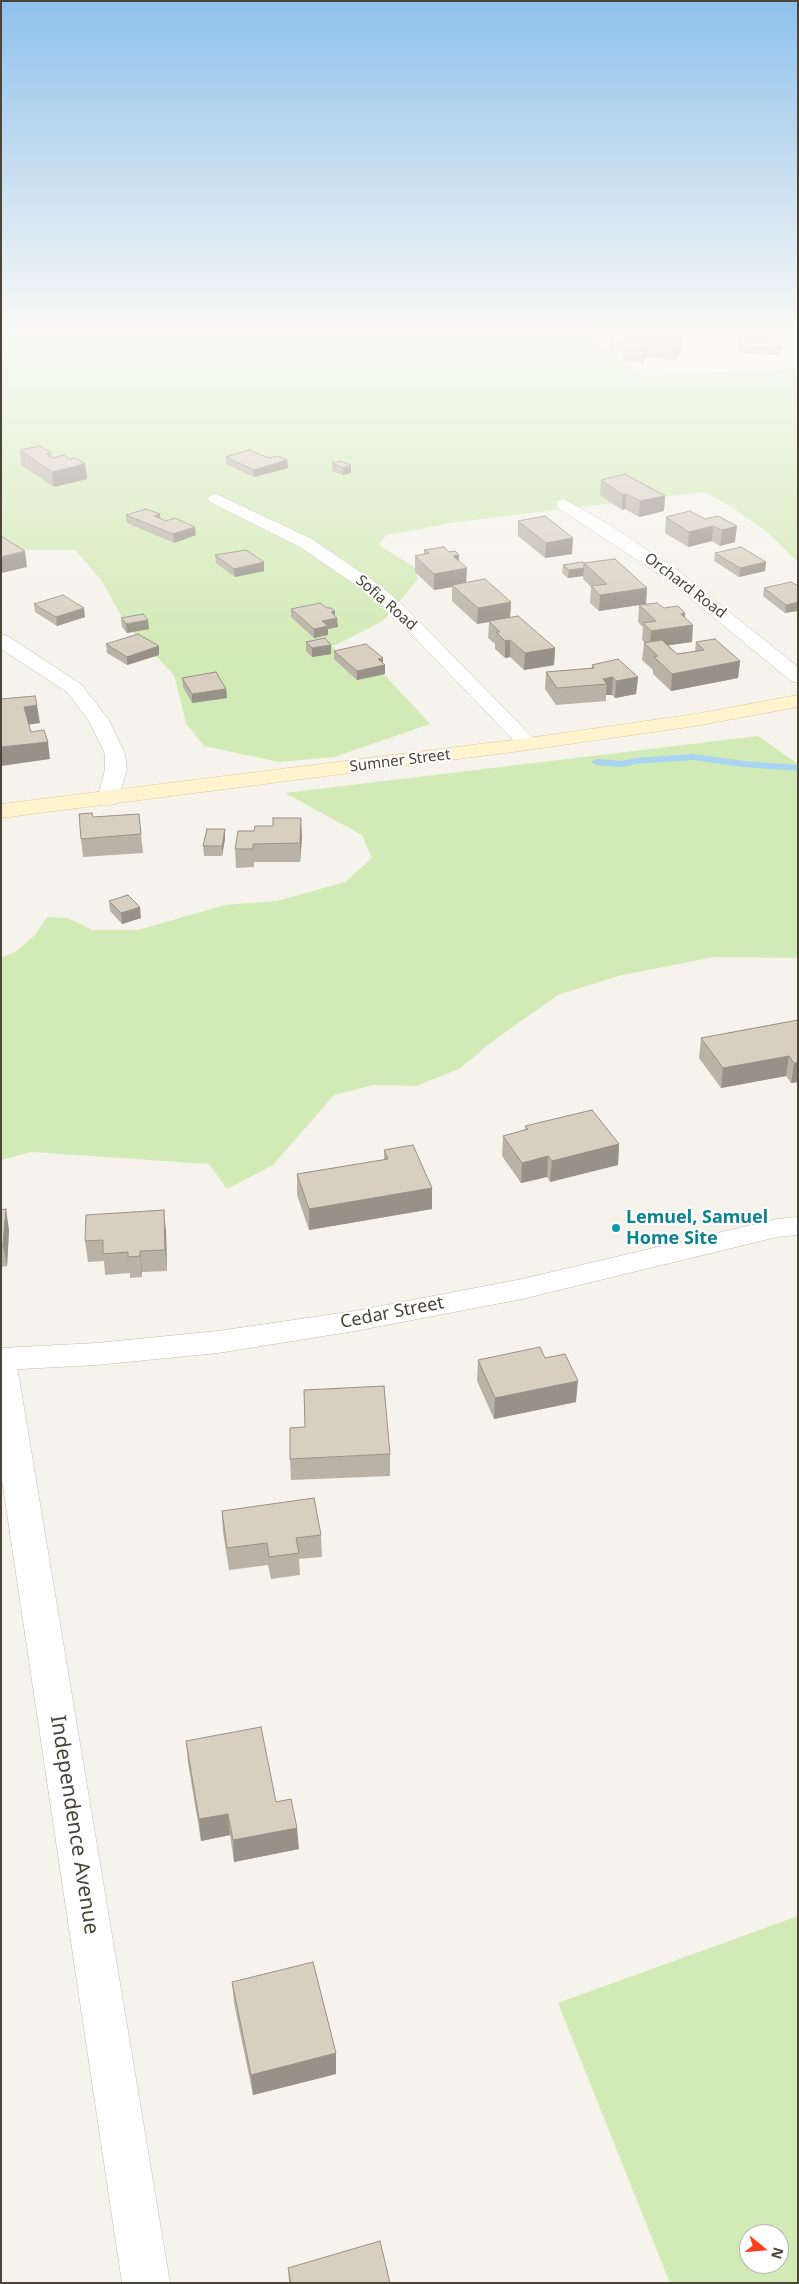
<!DOCTYPE html>
<html>
<head>
<meta charset="utf-8">
<style>
	body { margin:0 }
	#map { position:relative; width:799px; height:2284px; overflow:hidden; background:#f6f3ec; font-family:"Noto Sans",sans-serif }
	canvas { display:block }
	.frame { position:absolute; inset:0; border:2px solid #4b4439; pointer-events:none }
	.north { position:absolute; left:739px; top:2224px; width:50px; height:50px; box-sizing:border-box; background:#fff; border:1px solid #b7b4b0; border-radius:50%; rotate:107deg; font-size:14px; font-weight:700; line-height:20px; text-align:center; color:#4b4439 }
	.north::after { content:''; display:block; margin:auto; width:18px; height:22px; background:#fc3f1d; clip-path:polygon(50% 0,100% 100%,50% 72%,0 100%) }
</style>
</head>
<body>
<div id="map">
<canvas width="799" height="2284"></canvas>
<div class="frame"></div>
<div class="north">N</div>
</div>
<script>
const ctx = document.querySelector('canvas').getContext('2d');
ctx.lineJoin = 'round';
function fill(path, color) { ctx.fillStyle = color; ctx.fill(path, 'evenodd'); }
const shape = rows => new Path2D(rows.map(r => 'M' + r).join(''));
function trace(path, color, width, dash) { ctx.strokeStyle = color; ctx.lineWidth = width; ctx.lineCap = dash ? 'butt' : 'round'; ctx.setLineDash(dash || []); ctx.stroke(path); }
function label(font, color, halo, rows, align = 'center') {
  ctx.font = font + ' "Noto Sans",sans-serif'; ctx.lineWidth = 4; ctx.setLineDash([]); ctx.textBaseline = 'middle'; ctx.strokeStyle = halo; ctx.fillStyle = color; for (const [text, x, y, turn = 0] of rows) {
    ctx.save(); ctx.translate(x, y); ctx.rotate((+turn || 0) * Math.PI / 180); ctx.textAlign = isNaN(turn) ? turn : align; if (halo) ctx.strokeText(text, 0, 0); ctx.fillText(text, 0, 0); ctx.restore();
  }
}
fill(shape([
	[1,331,580,331,644,376,798,368,798,562,768,533,732,507,704,492,457,522,387,535,378,544,415,568,418,579,383,621,333,646,340,657,382,672,430,724,334,757,279,762,204,746,186,723,174,675,126,625,102,581,75,550,1,550],
	[758,736,798,764,798,958,714,957,618,976,558,995,497,1038,459,1069,416,1086,374,1085,334,1095,273,1165,227,1189,209,1164,32,1152,1,1160,1,958,15,952,34,936,47,917,68,918,92,930,138,930,225,905,277,901,345,882,372,858,362,835,285,793],
	[798,1916,798,2283,670,2283,558,2003],
	[749,2234,779,2234,779,2264,749,2264]
]), '#d2eab5');
fill(shape([
	[693,754,743,761,798,765,798,771,743,767,693,760,636,764,622,767,596,765,591,762,596,759,622,761,636,758,693,754]
]), '#a9d4f2');
const minor = shape([
	[720,331,795,331,788,335,727,335,720,331],
	[216,494,312,539,382,587,403,605,535,740,538,744,535,748,528,750,521,748,391,613,370,595,300,547,210,502,208,499,210,496,216,494],
	[564,499,610,525,680,572,798,667,798,683,791,681,668,580,558,508,556,504,558,500,564,499],
	[1,634,8,636,81,684,109,720,125,754,127,770,116,804,108,805,100,804,97,799,105,770,105,754,89,721,67,692,1,649,1,634],
	[1,1355,12,1358,17,1366,170,2283,122,2283,1,1473,1,1355]
]);
const tertiary = shape([
	[798,1217,798,1235,777,1237,522,1299,355,1331,218,1353,97,1365,1,1370,1,1348,97,1343,218,1331,355,1311,522,1279,777,1219,798,1217]
]);
const secondary = shape([
	[798,695,798,707,695,726,528,750,1,818,1,804,528,738,695,714,798,695]
]);
trace(minor, '#c2bbae', 1);
trace(tertiary, '#c2bbae', 1);
trace(secondary, '#d6c79b', 1);
fill(minor, '#fff');
fill(tertiary, '#fff');
fill(secondary, '#fff3cd');
fill(shape([
	[610,338,682,338,681,352,674,360,647,357,642,363,623,361,624,353,609,352],
	[739,338,782,349,781,356,737,353],
	[20,450,51,453,52,457,53,458,69,459,85,464,87,479,54,487,21,465],
	[226,457,287,460,288,468,254,477,226,464],
	[332,463,351,465,351,473,343,475,332,471],
	[601,480,665,496,664,511,639,517,625,509,622,510,600,495],
	[126,515,160,519,196,535,174,543,127,523],
	[718,516,735,542,720,546,712,541,688,547,665,533,666,517,705,519],
	[518,521,572,554,545,558,518,536],
	[424,550,459,562,466,582,511,602,510,617,555,648,554,665,524,670,510,657,505,658,495,649,495,644,488,638,489,622,477,624,452,601,452,587,434,590,415,572,415,556,424,554],
	[715,553,766,562,765,571,739,577,714,561],
	[215,555,264,562,264,571,235,577,216,563],
	[584,563,647,588,646,604,599,611,590,603,591,587,583,579,583,576,568,578,562,573,563,565],
	[791,582,785,613,763,596,764,588],
	[34,604,85,617,57,626,35,612],
	[639,605,664,608,685,613,685,617,692,642,668,645,677,654,695,651,696,642,740,661,738,678,671,691,653,674,653,670,642,660,644,643,645,643,642,640,643,627,638,622],
	[291,609,335,616,337,618,338,627,328,629,328,635,314,638,291,617],
	[121,618,149,629,127,633,122,627],
	[306,642,331,645,331,654,312,657,306,651],
	[106,644,159,646,159,655,127,665,107,653],
	[334,651,383,663,385,674,357,680,334,659],
	[592,665,638,677,636,694,615,698,612,695,606,695,606,701,556,705,545,689,546,672,592,668],
	[182,678,226,689,227,698,192,703,183,687],
	[93,817,141,834,143,853,83,857,81,839],
	[254,831,302,837,300,862,254,862,254,867,236,868,235,849],
	[225,839,222,856,204,856,203,846],
	[109,901,141,918,122,924,110,911],
	[798,1020,798,1082,791,1083,786,1076,721,1088,699,1058,701,1038],
	[525,1126,619,1144,618,1165,550,1182,547,1177,521,1183,502,1156,503,1136,525,1130],
	[384,1150,432,1188,432,1209,309,1230,297,1195,297,1174,384,1160],
	[1,1210,9,1230,7,1266,1,1267],
	[166,1231,167,1271,142,1272,142,1277,130,1278,130,1273,105,1275,104,1261,88,1262,85,1241],
	[545,1358,576,1402,494,1419,477,1381,478,1360],
	[390,1454,390,1476,291,1480,290,1459],
	[222,1511,321,1535,322,1557,299,1559,300,1575,271,1579,268,1565,229,1570,223,1532],
	[186,1741,276,1802,299,1849,234,1862,230,1835,201,1841,188,1763],
	[232,1982,336,2053,336,2074,253,2095,234,2003],
	[288,2268,390,2283,289,2283]
]), '#bab2a6');
fill(shape([
	[682,338,681,352,674,360,675,346],
	[648,343,647,357,642,363,643,349],
	[287,460,288,468,254,477,254,470],
	[85,464,87,479,54,487,52,472],
	[351,465,351,473,343,475,343,468],
	[626,494,625,509,622,510,623,495],
	[665,496,664,511,639,517,640,501],
	[160,514,161,523,154,516],
	[713,526,712,541,688,547,689,532],
	[737,526,735,542,720,546,722,530],
	[195,527,196,535,174,543,173,534],
	[573,538,572,554,545,558,546,543],
	[25,551,27,567,2,573,1,557],
	[459,555,459,570,467,568,466,585,452,585,452,587,434,590,434,574,453,556],
	[264,562,264,571,235,577,234,569],
	[766,562,765,571,739,577,740,568],
	[584,568,583,576,568,578,569,570],
	[647,588,646,604,599,611,600,595],
	[511,602,510,618,477,624,478,608],
	[798,602,798,611,785,613,786,605],
	[84,608,85,617,57,626,56,617],
	[335,611,335,618,337,618,338,627,328,629,328,635,314,638,314,629,331,612],
	[685,613,684,626,693,625,692,642,650,648,651,631,681,614],
	[148,620,149,629,127,633,126,624],
	[510,640,510,657,505,658,505,641],
	[331,645,331,654,312,657,312,648],
	[159,646,159,655,127,665,127,657],
	[555,648,554,665,524,670,525,653],
	[383,658,383,665,385,665,385,674,357,680,357,671,378,659],
	[740,661,738,678,671,691,672,674],
	[613,677,612,695,606,695,607,684,603,679],
	[638,677,636,694,615,698,616,681],
	[226,689,227,698,192,703,192,694],
	[37,705,40,723,26,725,24,707],
	[48,742,50,759,1,766,1,747],
	[301,818,302,837,300,862,300,843],
	[225,829,225,839,222,856,222,846],
	[140,907,141,918,122,924,121,913],
	[789,1056,786,1076,721,1088,723,1068],
	[794,1063,798,1063,798,1082,791,1083],
	[619,1144,618,1165,550,1182,552,1161],
	[548,1156,547,1177,521,1183,522,1163],
	[432,1188,432,1209,309,1230,309,1209],
	[6,1209,9,1230,7,1266,3,1245],
	[164,1210,166,1231,167,1271,165,1250],
	[140,1251,142,1272,142,1277,140,1256],
	[578,1381,576,1402,494,1419,495,1398],
	[228,1814,230,1835,201,1841,199,1819],
	[297,1828,299,1849,234,1862,233,1840],
	[336,2053,336,2074,253,2095,251,2075]
]), '#979187');
const building = shape([
	[617,331,682,338,675,346,648,343,643,349,624,347,630,341,610,338,617,331],
	[739,338,782,340,782,349,738,346,739,338],
	[40,446,51,453,47,454,53,458,64,455,69,459,75,458,85,464,52,472,20,450,40,446],
	[249,450,269,458,278,456,287,460,254,470,226,457,249,450],
	[340,461,351,465,343,468,332,463,340,461],
	[625,474,665,496,640,501,626,494,623,495,601,480,625,474],
	[146,509,160,514,154,516,166,521,175,518,195,527,173,534,126,515,146,509],
	[690,511,705,519,718,516,737,526,722,530,713,526,689,532,666,517,690,511],
	[545,516,573,538,546,543,518,521,545,516],
	[1,536,25,551,1,557,1,536],
	[444,547,449,552,455,551,459,555,453,556,467,568,434,574,415,556,429,553,424,550,444,547],
	[741,547,766,562,740,568,715,553,741,547],
	[246,550,264,562,234,569,215,555,246,550],
	[615,559,647,588,600,595,591,586,607,584,584,563,615,559],
	[582,562,584,563,584,568,569,570,563,565,582,562],
	[485,579,511,602,478,608,452,585,485,579],
	[791,582,798,586,798,602,786,605,764,588,791,582],
	[63,595,84,608,56,617,34,604,63,595],
	[320,603,327,608,331,608,335,611,331,612,337,618,322,621,328,626,314,629,291,609,320,603],
	[657,603,664,608,678,606,685,613,681,614,693,625,651,631,643,623,656,621,639,605,657,603],
	[143,614,148,620,126,624,121,618,143,614],
	[518,616,555,648,525,653,510,640,505,641,496,632,500,632,489,621,518,616],
	[138,634,159,646,127,657,106,644,138,634],
	[325,638,331,645,312,648,306,642,325,638],
	[715,639,740,661,672,674,654,657,658,656,644,643,662,640,677,654,704,650,696,642,715,639],
	[366,644,383,658,378,659,385,665,357,671,334,651,366,644],
	[618,659,638,677,616,681,613,677,603,679,607,684,557,688,546,672,594,668,592,665,618,659],
	[216,672,226,689,192,694,182,678,216,672],
	[35,696,37,705,24,707,31,732,44,730,48,742,1,747,1,699,35,696],
	[92,813,93,817,139,814,141,834,81,839,79,814,92,813],
	[273,818,301,818,300,843,253,844,253,849,235,849,238,831,254,831,255,826,273,826,273,818],
	[207,829,225,829,222,846,203,846,207,829],
	[128,895,140,907,121,913,109,901,128,895],
	[798,1020,798,1063,794,1063,789,1056,723,1068,701,1038,798,1020],
	[592,1110,619,1144,552,1161,548,1156,522,1163,503,1136,528,1129,525,1126,592,1110],
	[413,1145,432,1188,309,1209,297,1174,388,1159,384,1150,413,1145],
	[6,1209,3,1245,1,1245,1,1210,6,1209],
	[164,1210,165,1250,140,1251,140,1256,128,1257,128,1252,103,1254,103,1240,85,1241,86,1215,164,1210],
	[540,1347,545,1358,565,1354,578,1381,495,1398,478,1360,540,1347],
	[384,1386,390,1454,290,1459,290,1428,305,1427,304,1390,384,1386],
	[314,1498,321,1535,296,1538,299,1553,269,1557,267,1543,227,1548,222,1511,314,1498],
	[261,1727,276,1802,291,1799,297,1828,233,1840,228,1814,199,1819,186,1741,261,1727],
	[313,1962,336,2053,251,2075,232,1982,313,1962],
	[380,2241,390,2283,291,2283,288,2268,380,2241]
]);
fill(building, '#d8cfc1');
trace(building, '#979187', 1);
const sky = ctx.createLinearGradient(0, 0, 0, 651);
sky.addColorStop(0, '#8fc1ec');
sky.addColorStop(0.51, '#fbfaf6');
sky.addColorStop(1, '#fbfaf600');
ctx.fillStyle = sky;
ctx.fillRect(0, 0, 799, 651);
for (const [x, y, r, color] of [
	[616,1228,5,"#0f9aa8"]
]) { const dot = new Path2D(); dot.arc(x, y, r, 0, 2 * Math.PI); ctx.fillStyle = color; ctx.fill(dot); trace(dot, '#fff', 2); }
label('15px', '#4b4439', '#fff', [
	["Orchard Road",685,586,37],
	["Sofia Road",386,603,41],
	["Sumner Street",400,761,-7]
]);
label('bold 18px', '#0d838f', '#fff', [
	["Lemuel, Samuel",626,1218],
	["Home Site",626,1239]
], 'left');
label('18px', '#4b4439', '#fff', [
	["Cedar Street",392,1313,-11]
]);
label('21px', '#4b4439', '#fff', [
	["Independence Avenue",74,1825,81]
]);
</script>
</body>
</html>
